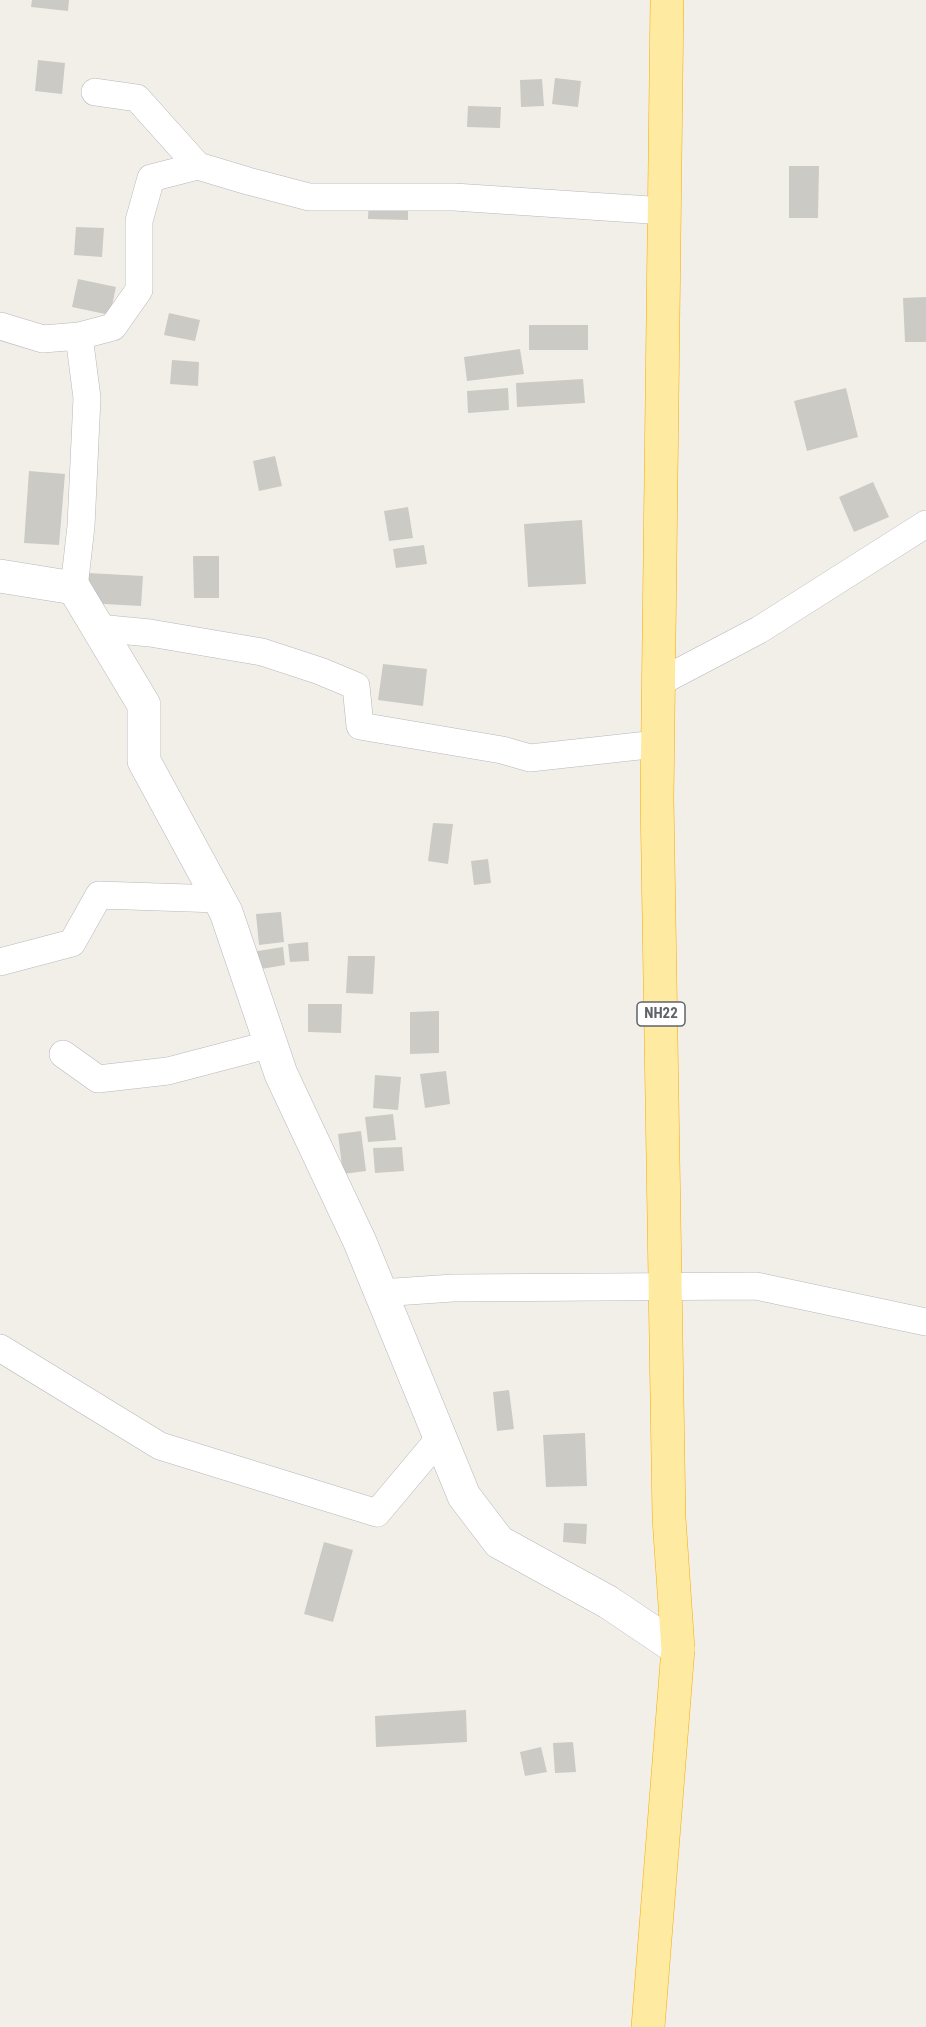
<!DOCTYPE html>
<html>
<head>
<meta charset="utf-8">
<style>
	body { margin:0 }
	canvas { display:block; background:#f1efe8 }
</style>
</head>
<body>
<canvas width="926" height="2027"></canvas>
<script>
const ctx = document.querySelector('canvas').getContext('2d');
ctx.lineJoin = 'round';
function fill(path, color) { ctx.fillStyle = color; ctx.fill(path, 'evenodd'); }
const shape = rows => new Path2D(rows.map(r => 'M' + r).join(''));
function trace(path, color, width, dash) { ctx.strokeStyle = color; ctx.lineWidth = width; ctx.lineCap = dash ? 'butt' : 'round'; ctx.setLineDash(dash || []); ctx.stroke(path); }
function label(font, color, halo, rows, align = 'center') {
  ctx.font = font + ' "Roboto Condensed",sans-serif'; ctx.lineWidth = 6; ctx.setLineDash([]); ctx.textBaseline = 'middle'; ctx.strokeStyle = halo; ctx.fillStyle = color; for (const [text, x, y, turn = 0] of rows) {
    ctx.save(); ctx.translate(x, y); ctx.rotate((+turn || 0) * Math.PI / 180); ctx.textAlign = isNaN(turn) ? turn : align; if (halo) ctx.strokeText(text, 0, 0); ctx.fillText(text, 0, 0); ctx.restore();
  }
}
fill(shape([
	[32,0,69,0,68,11,31,7],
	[38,60,65,63,62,94,35,91],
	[555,78,581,81,578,107,552,104],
	[542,79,544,106,521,107,520,80],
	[468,106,501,107,500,128,467,127],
	[789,166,819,166,818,218,789,218],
	[369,196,408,197,408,220,368,219],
	[76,227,104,228,102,257,74,255],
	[78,279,116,287,110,315,72,307],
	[926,297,926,342,905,342,903,298],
	[169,313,200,320,195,341,164,335],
	[529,325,588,325,588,350,529,350],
	[520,349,524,374,467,381,464,357],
	[172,360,199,362,198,386,170,384],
	[583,379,585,403,517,407,516,383],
	[508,388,509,410,468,413,467,391],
	[846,388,858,437,807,451,794,401],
	[275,456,282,486,259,491,253,461],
	[29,471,65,474,59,545,24,543],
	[873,482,889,517,854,532,839,497],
	[408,507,413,538,389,541,384,511],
	[582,520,586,584,528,587,524,524],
	[424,545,427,564,396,568,393,549],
	[193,556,219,556,219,598,194,598],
	[70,572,143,576,141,606,68,602],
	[383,664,427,669,423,706,378,700],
	[433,823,453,824,448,864,428,861],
	[488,859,491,883,474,885,471,861],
	[281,912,284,942,259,945,256,914],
	[308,942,309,961,290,962,288,944],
	[283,947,285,965,243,972,239,954],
	[348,956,375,956,373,994,346,993],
	[308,1004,342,1004,341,1033,308,1032],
	[439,1011,439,1053,410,1054,410,1012],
	[446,1071,450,1104,425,1108,420,1074],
	[375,1075,401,1077,398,1110,373,1108],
	[393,1114,396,1140,368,1142,365,1117],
	[361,1131,366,1171,343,1174,338,1134],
	[402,1147,404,1171,375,1173,373,1148],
	[509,1390,514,1429,497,1431,493,1392],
	[585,1433,587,1486,546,1487,543,1435],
	[564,1523,587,1524,586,1544,563,1542],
	[324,1542,353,1550,333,1622,304,1614],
	[466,1710,467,1742,376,1747,375,1716],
	[573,1742,576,1772,555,1773,553,1743],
	[541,1747,547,1772,525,1776,520,1752]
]), '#cccac5');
const minor = shape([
	[95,92,137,98,198,166,248,181,309,197,454,197,665,211],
	[0,326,43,339,79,336,113,327,139,290,139,221,151,178,198,166],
	[74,588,81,526,87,398,79,336],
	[98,628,150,633,262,652,320,671,356,686,360,726,502,750,530,758,657,744],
	[658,683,759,630,926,524],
	[0,962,72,943,99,895,219,899],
	[63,1054,98,1079,168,1071,271,1044],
	[380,1293,453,1288,756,1286,926,1322],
	[0,1348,160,1446,377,1513,439,1439]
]);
const tertiary = shape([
	[0,576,74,588,144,705,144,761,226,912,281,1074,360,1242,464,1496,499,1542,608,1602,678,1649]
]);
const trunk = shape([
	[648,2027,678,1649,669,1518,657,798,667,0]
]);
trace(minor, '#b5b8bc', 28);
trace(tertiary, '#b5b8bc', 34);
trace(trunk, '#f9ab00', 34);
trace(minor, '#fff', 27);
trace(tertiary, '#fff', 33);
trace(trunk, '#feeaa1', 33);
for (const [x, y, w] of [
	[661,1014,48]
]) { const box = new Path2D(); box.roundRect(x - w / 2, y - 12, w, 24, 4.5); ctx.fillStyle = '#fff'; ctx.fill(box); trace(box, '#5f6368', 1.5); }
label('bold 15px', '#5f6368', null, [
	["NH22",661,1014]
]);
</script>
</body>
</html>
